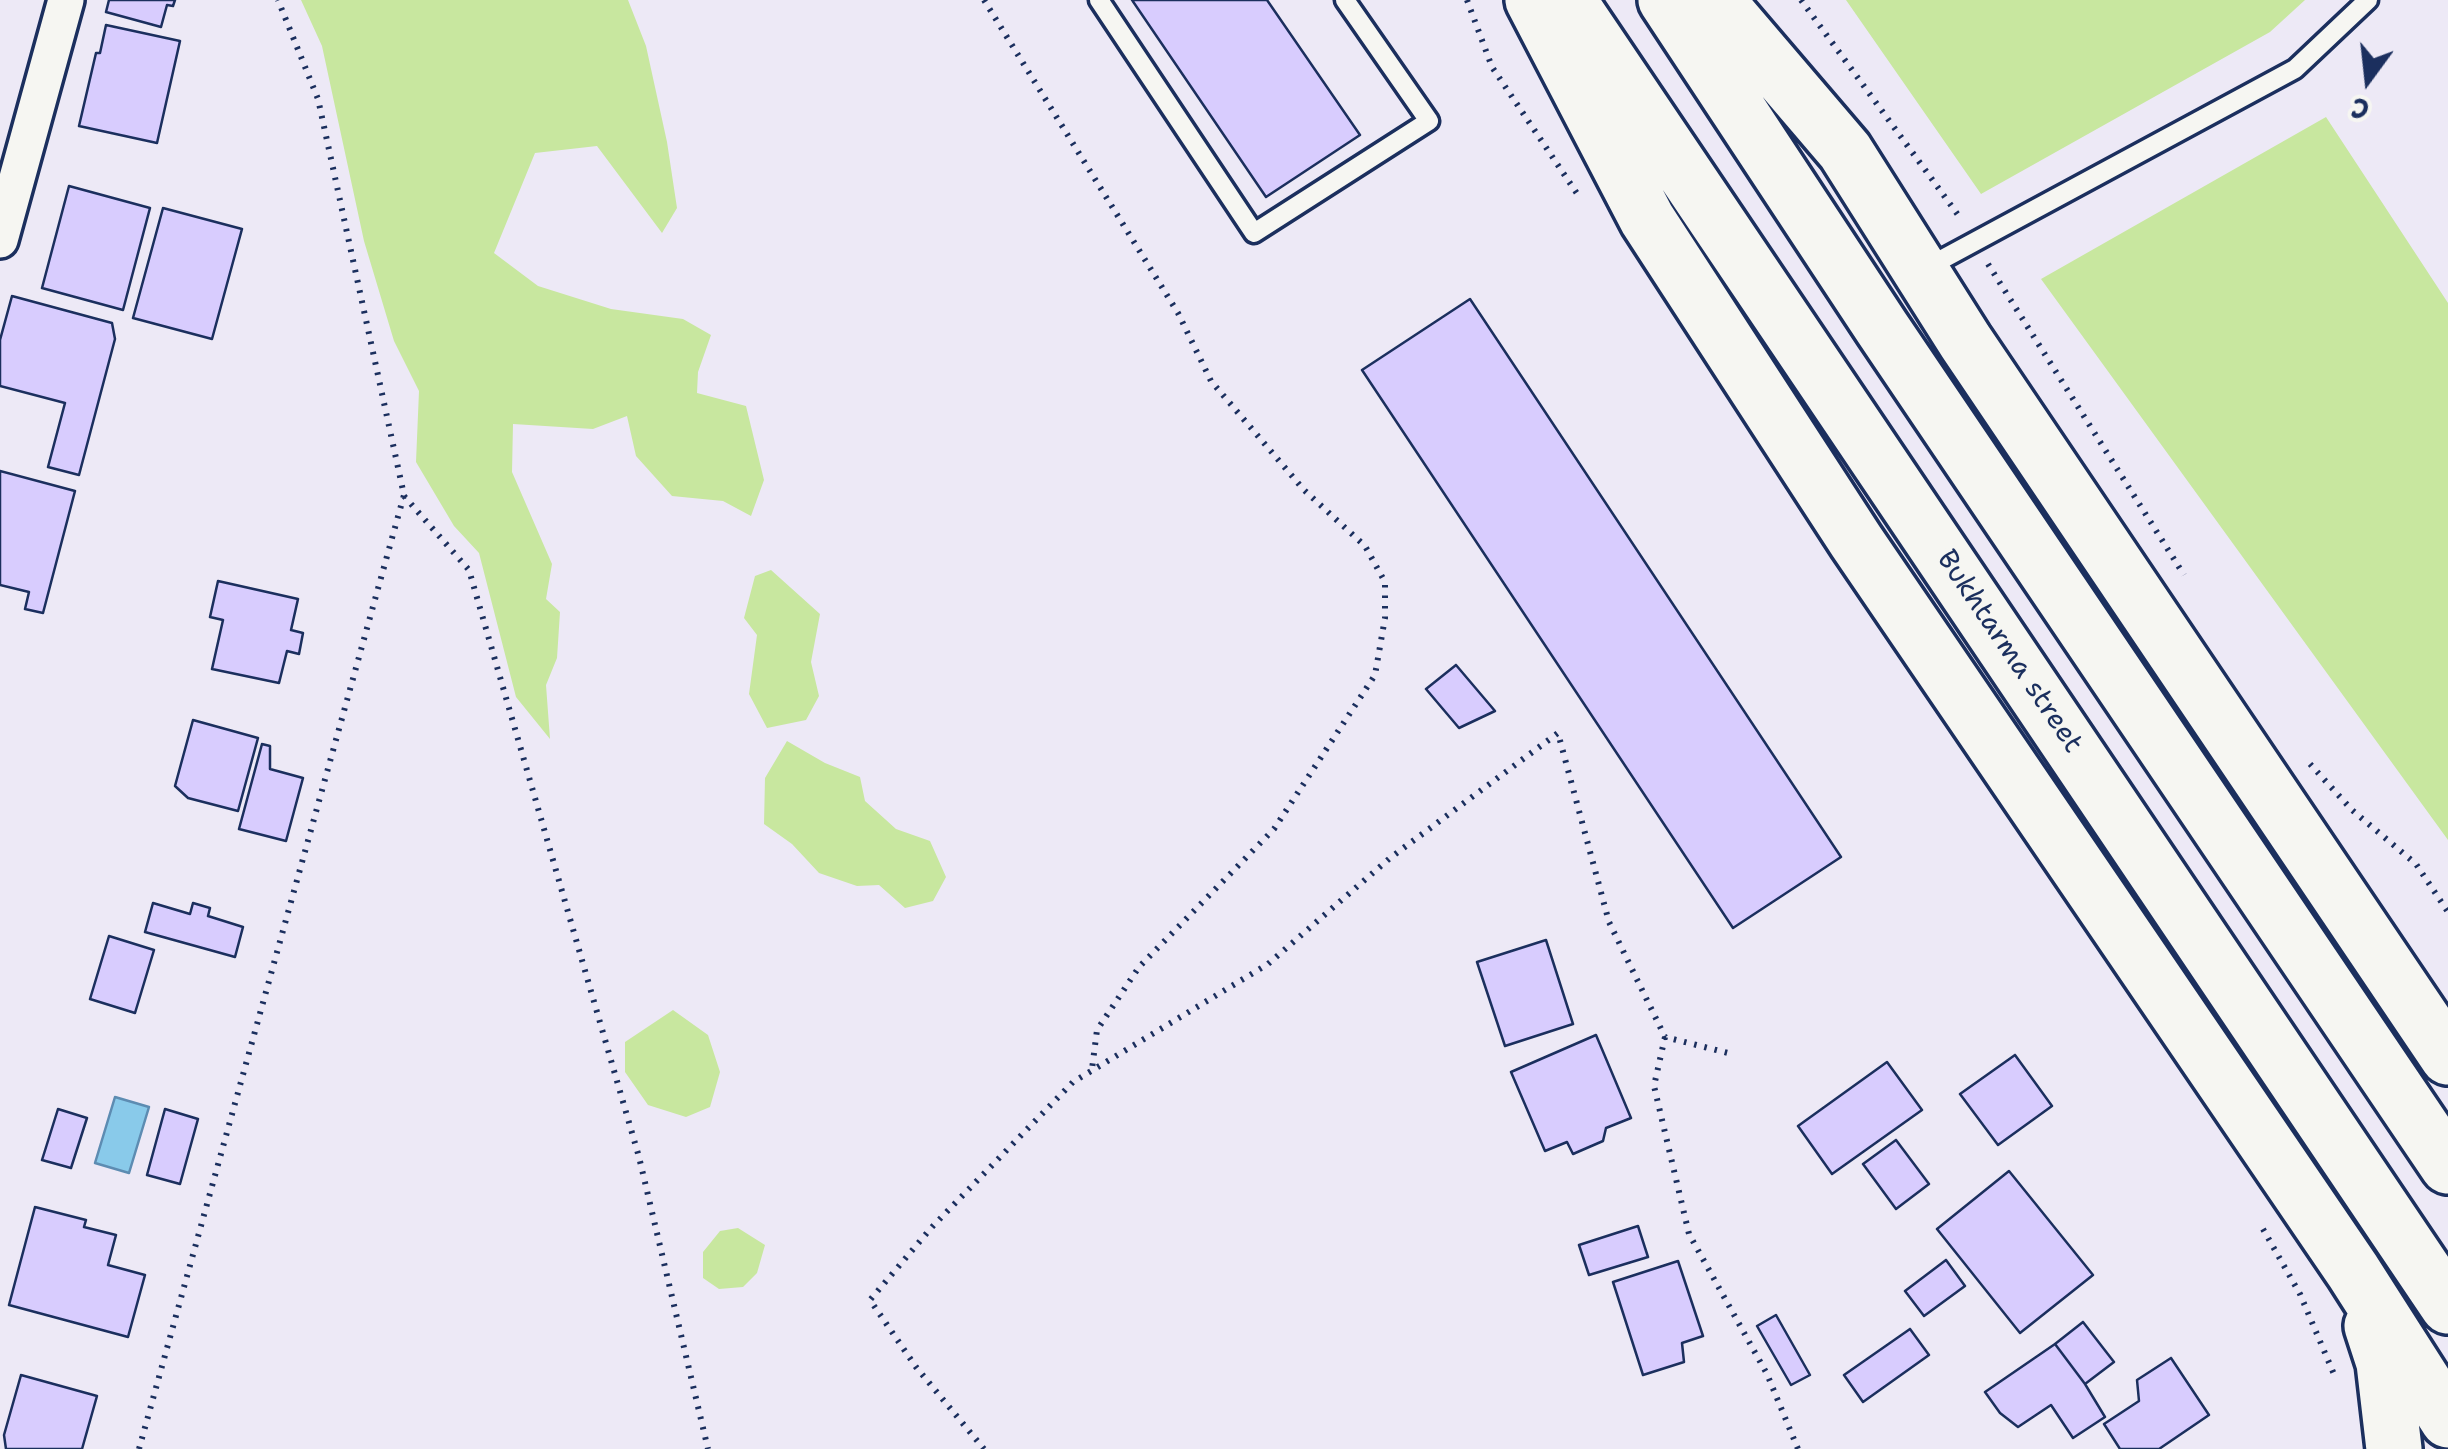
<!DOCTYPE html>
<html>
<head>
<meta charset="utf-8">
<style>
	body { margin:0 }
	#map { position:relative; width:2448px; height:1449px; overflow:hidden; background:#ede9f6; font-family:"Shantell Sans",sans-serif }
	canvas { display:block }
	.north { position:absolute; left:2318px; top:30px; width:100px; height:100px; -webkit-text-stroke:8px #f6f6f2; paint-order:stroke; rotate:195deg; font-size:28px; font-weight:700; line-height:40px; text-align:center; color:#1b2f5e }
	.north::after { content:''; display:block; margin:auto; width:35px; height:45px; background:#1b2f5e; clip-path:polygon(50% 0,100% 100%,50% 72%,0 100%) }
</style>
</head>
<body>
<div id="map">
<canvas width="2448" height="1449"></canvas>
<div class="north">С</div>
</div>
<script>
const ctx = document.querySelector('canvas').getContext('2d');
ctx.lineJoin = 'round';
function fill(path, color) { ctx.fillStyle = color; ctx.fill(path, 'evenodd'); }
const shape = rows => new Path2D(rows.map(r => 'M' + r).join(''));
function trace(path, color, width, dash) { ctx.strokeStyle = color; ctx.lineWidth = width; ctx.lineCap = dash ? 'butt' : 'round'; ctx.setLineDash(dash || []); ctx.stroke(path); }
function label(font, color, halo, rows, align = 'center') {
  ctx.font = font + ' "Shantell Sans",sans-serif'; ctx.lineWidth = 9; ctx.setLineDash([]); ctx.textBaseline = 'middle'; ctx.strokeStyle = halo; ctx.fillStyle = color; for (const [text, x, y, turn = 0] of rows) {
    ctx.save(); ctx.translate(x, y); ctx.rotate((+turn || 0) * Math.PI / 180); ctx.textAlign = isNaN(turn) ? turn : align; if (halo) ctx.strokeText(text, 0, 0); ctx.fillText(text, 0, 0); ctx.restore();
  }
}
fill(shape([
	[301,0,628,0,646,46,667,142,677,208,662,233,597,146,535,153,494,253,538,286,611,309,683,319,711,335,698,372,697,393,746,406,764,480,751,516,723,501,672,496,636,456,627,416,593,429,513,424,512,472,552,564,546,599,560,612,557,658,546,685,550,739,516,697,479,553,454,526,416,462,419,391,394,341,364,241,322,46],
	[1846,0,2305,0,2270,32,1981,194],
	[2326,117,2448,303,2448,840,2041,279],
	[771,570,820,614,811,662,819,696,806,720,767,728,749,694,757,635,744,618,755,576],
	[787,741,825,763,860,777,865,801,896,829,930,841,946,877,933,901,905,908,879,885,857,886,819,873,792,844,764,824,765,778],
	[673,1010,708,1035,720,1072,710,1107,686,1117,648,1105,625,1072,625,1042],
	[738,1228,765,1245,757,1273,743,1287,719,1289,703,1278,703,1252,720,1231]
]), '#c8e79f');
const water = shape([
	[115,1097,149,1107,129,1173,95,1163,115,1097]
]);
fill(water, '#89caea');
trace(water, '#5d8cb2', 2.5);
const building = shape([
	[109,0,175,0,173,6,167,5,161,27,106,12,109,0],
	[1132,0,1267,0,1360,135,1266,197,1132,0],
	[106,25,180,41,157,143,79,126,96,53,100,53,106,25],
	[69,186,150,208,123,310,42,288,69,186],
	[163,208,242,229,212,339,133,318,163,208],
	[12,296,112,323,115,339,79,475,48,467,65,403,0,386,0,340,12,296],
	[1470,299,1841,857,1733,928,1362,370,1470,299],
	[0,471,75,491,43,613,25,609,29,592,0,585,0,471],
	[218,581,298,599,291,630,303,633,299,654,287,651,279,683,212,669,223,620,210,617,218,581],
	[1456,665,1495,711,1459,728,1426,689,1456,665],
	[193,720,258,738,238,811,188,798,175,786,193,720],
	[262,744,270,746,270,769,303,778,286,841,239,829,262,744],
	[153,903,190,914,193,903,210,908,208,916,243,927,235,957,145,932,153,903],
	[109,936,154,950,135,1013,90,999,109,936],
	[1546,940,1573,1024,1505,1046,1477,962,1546,940],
	[1596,1035,1631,1118,1606,1128,1603,1141,1573,1154,1567,1142,1545,1151,1511,1072,1596,1035],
	[2015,1055,2052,1106,1998,1145,1960,1094,2015,1055],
	[1887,1062,1922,1110,1832,1174,1798,1126,1887,1062],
	[58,1109,87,1118,71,1168,42,1160,58,1109],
	[165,1109,198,1119,180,1184,147,1175,165,1109],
	[1896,1140,1929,1184,1896,1209,1863,1164,1896,1140],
	[2009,1171,2093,1275,2020,1333,1937,1229,2009,1171],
	[35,1207,86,1220,84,1227,116,1235,108,1265,145,1275,128,1337,9,1305,35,1207],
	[1638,1226,1648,1257,1589,1275,1579,1245,1638,1226],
	[1946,1260,1965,1286,1924,1316,1905,1291,1946,1260],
	[1678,1261,1703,1336,1682,1343,1684,1362,1643,1375,1613,1282,1678,1261],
	[1776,1315,1810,1375,1791,1385,1757,1326,1776,1315],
	[2083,1322,2114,1362,2085,1384,2055,1344,2083,1322],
	[1910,1329,1929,1355,1863,1402,1844,1375,1910,1329],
	[2055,1344,2085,1384,2105,1417,2073,1438,2051,1405,2018,1427,2000,1413,1985,1392,2055,1344],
	[2171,1358,2209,1415,2159,1449,2120,1449,2104,1424,2139,1401,2137,1380,2171,1358],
	[21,1375,97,1396,82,1449,6,1449,4,1435,21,1375]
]);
fill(building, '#d8ccfe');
trace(building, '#1b2f5e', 2.5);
const service = shape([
	[1099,0,1254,233,1429,121,1345,0],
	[1926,268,2295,69,2368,0]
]);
const minor = shape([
	[0,240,66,0]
]);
const primary = shape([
	[1533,0,1647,219,1856,541,2353,1271,2448,1420],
	[1568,0,2448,1306],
	[1666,0,1882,328,2448,1166],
	[1716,0,1845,151,1965,341,2448,1057],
	[2372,1326,2384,1363,2394,1449]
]);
trace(service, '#1b2f5e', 25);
trace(minor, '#1b2f5e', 42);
trace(primary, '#1b2f5e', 62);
trace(shape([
	[984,0,1178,313,1211,381,1304,490,1365,546,1385,582,1385,618,1375,675,1274,829,1139,967,1097,1030,1092,1069],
	[1467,0,1492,67,1580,198],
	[1801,0,1961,219],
	[1988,264,2184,575],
	[404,496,469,570,639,1157,708,1449],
	[2310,764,2352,810,2416,864,2448,912],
	[1665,1037,1654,1086,1689,1234,1767,1374,1798,1449],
	[2263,1229,2300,1294,2336,1379],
	[139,1449,404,495,318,99,278,0],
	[984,1449,916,1367,870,1300,932,1227,1073,1082,1268,964,1390,858,1558,733,1609,922,1665,1037,1728,1053]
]), '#1b2f5e', 6, [2.5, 8]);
trace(service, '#f6f6f2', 18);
trace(minor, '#f6f6f2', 35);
trace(primary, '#f6f6f2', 55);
label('28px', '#1b2f5e', '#f6f6f2', [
	["Bukhtarma street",2009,652,56]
]);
</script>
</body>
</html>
